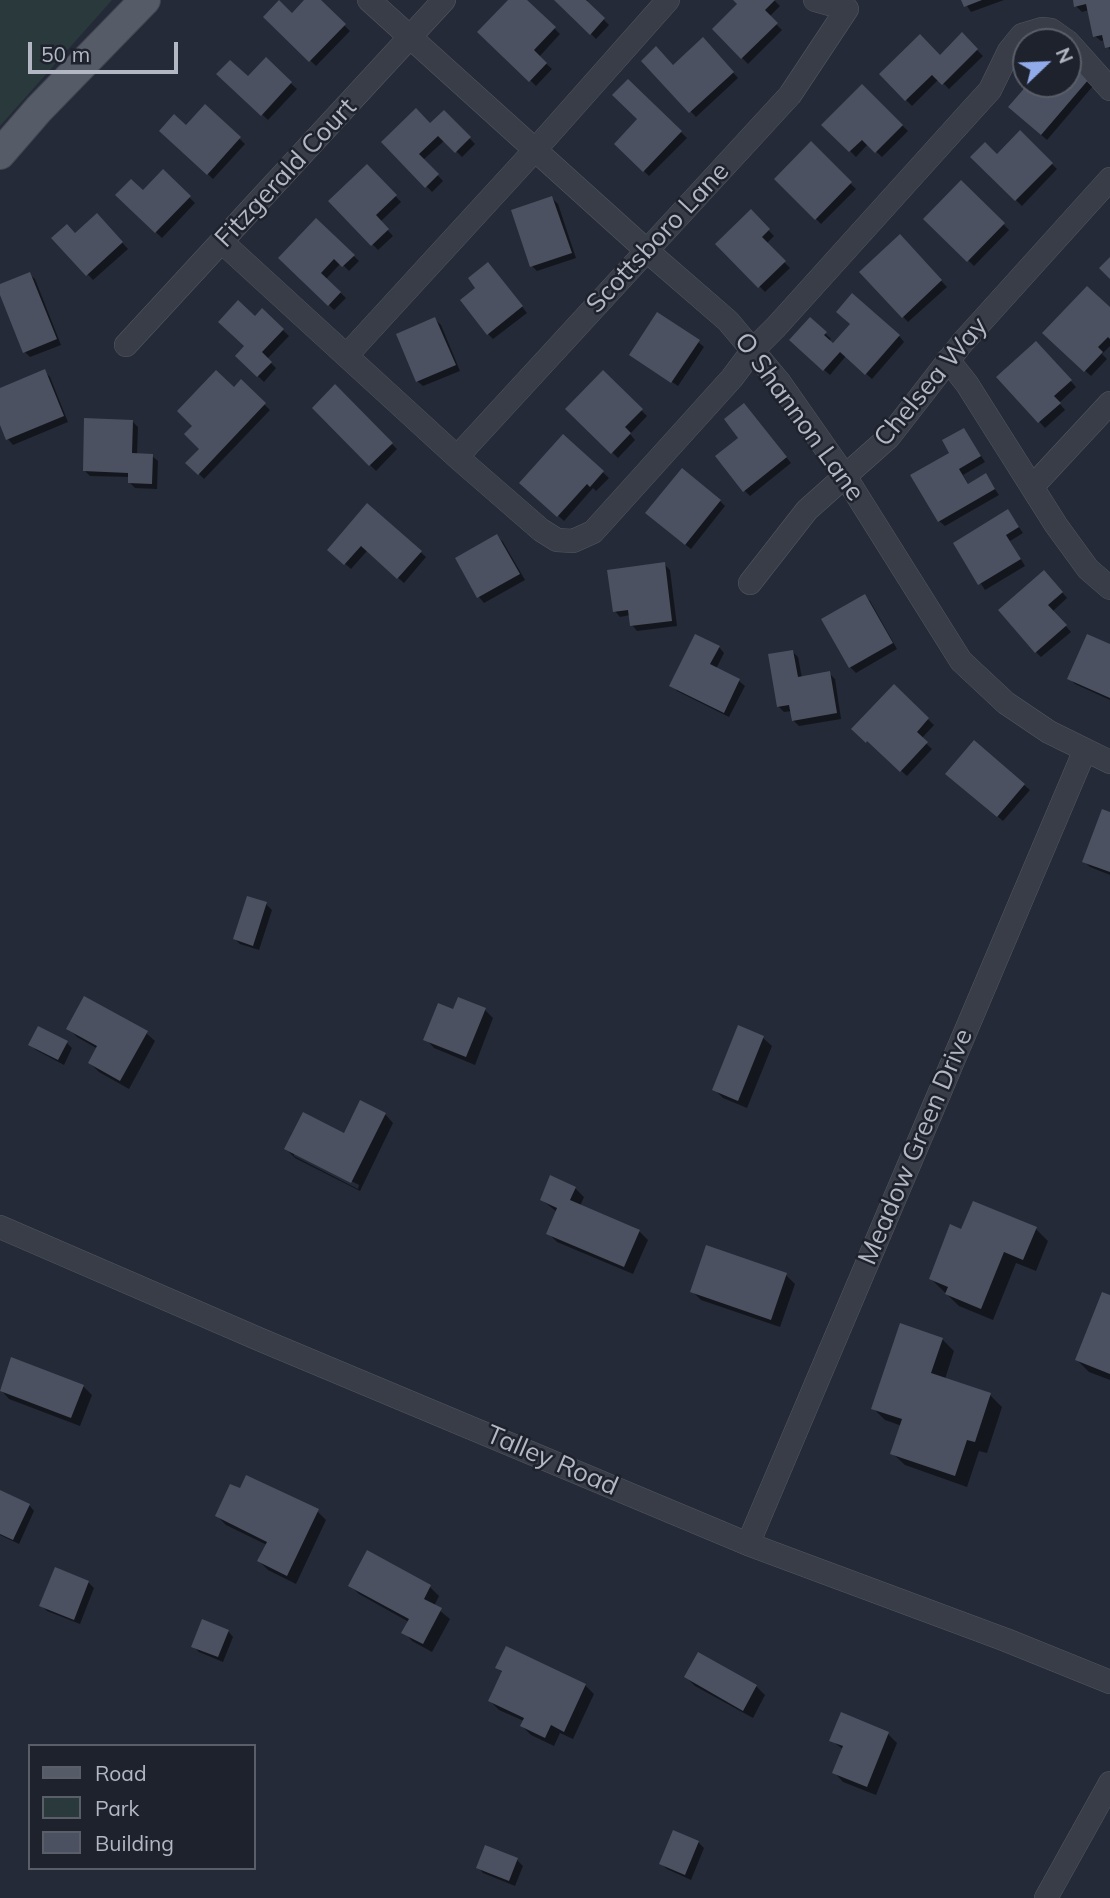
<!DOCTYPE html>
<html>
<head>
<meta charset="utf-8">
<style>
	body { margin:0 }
	#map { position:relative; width:1110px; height:1898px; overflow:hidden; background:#242a37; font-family:Mulish,sans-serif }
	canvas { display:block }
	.legend { position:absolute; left:28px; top:1744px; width:228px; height:126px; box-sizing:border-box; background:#1d222c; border:2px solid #595e69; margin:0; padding:9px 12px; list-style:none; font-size:21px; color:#b3b7c4 }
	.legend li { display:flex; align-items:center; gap:14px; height:35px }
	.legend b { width:35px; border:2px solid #595e69 }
	.north { position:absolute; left:1012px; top:28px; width:70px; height:70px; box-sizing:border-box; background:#1d222c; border:2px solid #595e69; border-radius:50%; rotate:67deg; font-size:19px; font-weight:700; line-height:28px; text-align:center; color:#b3b7c4 }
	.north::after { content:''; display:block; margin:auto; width:24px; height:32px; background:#91aaea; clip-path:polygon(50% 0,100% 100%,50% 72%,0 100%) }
	.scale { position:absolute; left:28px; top:42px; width:150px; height:32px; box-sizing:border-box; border:4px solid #b3b7c4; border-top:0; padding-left:9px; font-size:21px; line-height:24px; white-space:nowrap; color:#b3b7c4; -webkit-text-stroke:5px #1d222c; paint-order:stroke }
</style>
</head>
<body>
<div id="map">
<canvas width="1110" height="1898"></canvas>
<ul class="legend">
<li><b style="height:9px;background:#565b68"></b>Road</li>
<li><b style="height:19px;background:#2a3a3c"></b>Park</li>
<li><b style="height:19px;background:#4b5160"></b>Building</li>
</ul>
<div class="north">N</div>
<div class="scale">50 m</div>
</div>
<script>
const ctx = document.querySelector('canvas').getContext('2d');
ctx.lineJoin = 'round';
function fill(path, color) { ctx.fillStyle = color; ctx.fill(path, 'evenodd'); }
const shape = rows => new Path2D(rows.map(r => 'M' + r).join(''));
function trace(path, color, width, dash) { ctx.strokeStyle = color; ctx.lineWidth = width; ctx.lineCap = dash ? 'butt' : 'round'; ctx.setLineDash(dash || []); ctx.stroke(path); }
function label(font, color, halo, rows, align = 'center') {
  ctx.font = font + ' Mulish,sans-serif'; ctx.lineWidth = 5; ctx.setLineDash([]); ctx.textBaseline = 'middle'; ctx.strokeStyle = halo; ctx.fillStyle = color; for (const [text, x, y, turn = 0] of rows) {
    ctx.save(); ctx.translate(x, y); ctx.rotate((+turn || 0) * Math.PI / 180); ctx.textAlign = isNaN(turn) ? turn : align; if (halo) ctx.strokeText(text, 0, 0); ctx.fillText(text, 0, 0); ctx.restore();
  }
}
fill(shape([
	[0,0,112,0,0,126]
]), '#2a3a3c');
fill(shape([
	[306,0,318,0,350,31,316,66,265,17,292,15],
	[510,0,525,0,560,34,539,57,552,69,536,86,480,32],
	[557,0,588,0,586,2,609,25,596,39],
	[736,0,774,0,780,6,769,17,782,30,748,64,714,29,740,4],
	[963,0,1004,0,971,12],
	[1074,0,1110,0,1110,50,1105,40,1101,41,1095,36,1089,10,1082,12,1076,6],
	[962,35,983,56,949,89,939,79,912,106,881,74,940,57],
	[703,40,738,78,696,117,643,61,674,67],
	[266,60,297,89,268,120,219,74,248,79],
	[1068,64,1093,86,1047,140,1016,113,1031,84,1068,84],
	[628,81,687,138,649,176,616,144,639,120],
	[862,86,908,131,882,157,868,144,856,157,824,125],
	[205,106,245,144,213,179,161,131,186,127],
	[444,112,475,144,462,157,445,140,423,160,443,181,432,192,383,142,430,125],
	[1020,133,1057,169,1022,206,972,157,997,157],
	[811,144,856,189,821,224,776,179],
	[367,166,401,202,380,222,393,236,378,250,331,201],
	[163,172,195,203,162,238,117,195,143,193],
	[961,182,1009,230,974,266,926,219],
	[552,198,558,204,576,258,537,271,532,266],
	[751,212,774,236,766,244,790,268,765,292,718,244],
	[97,215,128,249,93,280,54,238,75,235],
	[316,220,359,261,349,271,341,263,326,279,346,298,334,310,280,258],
	[900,237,947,287,908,322,862,272],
	[494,270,527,313,493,339,488,334,478,288],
	[29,274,35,279,61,345,30,357,25,352,0,290,0,285],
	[1110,310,1110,346,1102,354,1107,359,1091,376,1045,333],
	[263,311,289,336,267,359,276,368,264,382,237,356,246,347,256,318],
	[435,319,441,325,460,371,423,386,417,381],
	[810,319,831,339,829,342,833,345,899,336,904,342,872,379,846,356,830,375,797,346],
	[698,342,704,347,678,386,635,357],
	[1042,349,1076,387,1059,403,1065,410,1045,428,999,377],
	[44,371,50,377,68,422,13,445,8,439,0,422,0,390],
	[603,373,647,416,630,434,635,440,618,458,568,409],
	[241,382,270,410,204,479,188,463,201,449,234,389],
	[335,387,397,449,376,471,314,408],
	[749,411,791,463,750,496,744,490,740,438],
	[132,421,138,427,137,455,152,456,158,461,157,489,135,488,129,482,130,477,90,476,84,470],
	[964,430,985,462,963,475,969,485,985,475,999,495,945,526,939,521],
	[563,436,609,478,596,491,593,488,564,521,522,483],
	[720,501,725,506,691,549,653,519],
	[368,506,426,557,404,583,367,551,351,569,335,555],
	[1008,511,1023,533,1010,541,1025,566,985,590,955,543],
	[497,536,503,542,525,580,484,603,479,597,457,559],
	[664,564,670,570,677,626,637,631,632,625,630,615,620,617,615,611],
	[1050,578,1067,598,1053,611,1071,632,1041,657,1036,652],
	[865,596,870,601,897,649,856,673,850,667],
	[1110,646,1110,700,1075,684,1069,678],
	[719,647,724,653,716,669,739,681,745,686,729,717,677,691,672,685],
	[793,652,798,657,802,678,829,673,835,679,841,719,799,726,793,720,792,711,784,712,778,706],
	[894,687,934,725,921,739,932,749,907,776,854,729],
	[953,779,1024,785,1030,790,1003,821],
	[1110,814,1110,875,1090,867,1084,861],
	[266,904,272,910,259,950,240,944,235,939],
	[485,1010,493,1018,475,1065,434,1048,426,1039,454,1012],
	[68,1028,146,1033,155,1041,129,1089,99,1072,90,1063,98,1049,77,1037],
	[763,1038,772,1046,747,1108,723,1098,714,1089],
	[67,1043,72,1048,64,1065,36,1050,31,1045],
	[385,1114,393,1123,360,1191,295,1158,286,1149,345,1135],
	[294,1152,359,1185,358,1189,294,1156],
	[575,1188,584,1197,580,1206,639,1231,648,1240,633,1274,557,1242,548,1233,557,1212,542,1200],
	[974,1203,1036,1229,1048,1241,1036,1271,1016,1263,993,1320,959,1306,931,1279,962,1232],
	[786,1275,795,1284,780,1327,701,1300,692,1291],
	[1110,1297,1110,1380,1089,1372,1077,1360],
	[942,1339,954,1351,945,1379,990,1395,1002,1407,987,1453,979,1451,967,1487,905,1465,892,1453,902,1426,885,1420,873,1408],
	[83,1386,92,1395,80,1426,9,1399,1,1390],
	[0,1492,29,1505,34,1511,19,1544,0,1535],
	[317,1511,326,1520,296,1584,268,1570,259,1561,267,1545,226,1525,217,1516],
	[368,1553,430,1587,439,1596,434,1606,450,1619,432,1652,412,1641,404,1632,409,1622,359,1594,350,1585],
	[88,1582,94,1588,80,1624,47,1611,41,1605],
	[228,1631,233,1637,223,1662,199,1652,193,1646],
	[507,1648,585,1685,594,1694,573,1739,560,1733,554,1746,531,1735,522,1726,524,1721,499,1710,490,1701,503,1673,497,1668],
	[699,1654,756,1686,765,1695,753,1718,695,1686,686,1677],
	[888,1734,897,1743,876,1795,843,1782,835,1773,844,1750,831,1740],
	[698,1842,704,1848,691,1880,667,1869,661,1864],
	[517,1860,523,1866,515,1886,483,1873,478,1867]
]), '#0007');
fill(shape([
	[279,0,292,13,304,0,321,0,346,24,309,62,263,17],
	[508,0,527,0,556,27,534,50,547,63,529,82,477,32],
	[554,0,586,0,605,18,590,35],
	[733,0,775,0,765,10,778,23,741,59,712,29,737,4],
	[961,0,982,0,964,7],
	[1073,0,1110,0,1110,47,1105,48,1102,35,1093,37,1086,4,1074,7],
	[962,32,978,49,942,85,932,75,905,101,879,74,920,34,940,55],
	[703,37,734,72,689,113,641,61,656,46,673,65],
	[266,57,292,82,261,116,216,74,230,60,248,76],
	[1068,62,1089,79,1041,135,1008,107,1028,84,1068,84],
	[628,79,682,131,643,172,614,144,637,119,612,95],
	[862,84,903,125,875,153,862,140,849,152,821,125],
	[205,104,241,137,207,175,159,131,174,114,186,125],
	[416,108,430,123,444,110,471,137,455,153,438,136,419,154,439,174,425,188,381,142],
	[1020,130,1053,163,1015,201,970,157,985,142,997,154],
	[811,141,852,182,815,220,774,179],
	[367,164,397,195,376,215,389,229,371,246,328,201],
	[163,169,191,196,155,233,115,195,131,179,143,190],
	[961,180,1005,223,967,262,923,219],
	[552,196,572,253,530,267,511,210],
	[751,209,770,229,762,237,786,261,758,288,715,244],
	[97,213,123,242,86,276,51,238,67,224,75,233],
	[316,218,355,255,342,267,334,259,321,273,341,292,328,306,278,258],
	[900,234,942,280,902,318,859,272],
	[1110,257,1110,279,1099,268],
	[488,262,523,306,487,335,460,300,475,288,468,278],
	[30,272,57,339,23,353,0,295,0,284],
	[1087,286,1110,307,1110,339,1108,337,1098,347,1103,352,1084,372,1042,333],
	[852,293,900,335,865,375,840,352,823,371,789,340,810,317,827,332,824,335,833,343,850,324,836,312],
	[238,300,255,316,262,308,284,329,262,352,272,362,257,377,235,356,244,346,218,322],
	[657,312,700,340,671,383,629,355],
	[435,317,456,365,416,382,396,334],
	[1036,341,1072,380,1054,396,1061,403,1038,423,996,377],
	[45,369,64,416,6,440,0,425,0,388],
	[216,370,234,387,241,379,266,403,198,475,185,463,199,449,184,434,192,426,177,411],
	[603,370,643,409,625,427,631,433,611,454,565,409],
	[335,384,393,443,369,466,312,408],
	[744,403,787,457,743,492,715,456,738,438,724,419],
	[84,418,133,420,132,453,153,454,152,484,128,483,128,473,83,471],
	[964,428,981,456,959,469,968,484,986,473,995,489,938,522,910,475,949,453,942,440],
	[563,434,604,471,590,487,587,484,557,517,519,483],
	[682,468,721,500,685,545,645,513],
	[367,503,422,551,397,579,361,546,344,565,327,550],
	[1008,509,1019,527,1006,535,1021,559,978,585,953,543],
	[497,534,520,574,477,598,455,558],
	[665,562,672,621,630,626,628,610,613,612,607,570],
	[1044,570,1063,592,1048,605,1067,625,1035,653,998,610],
	[865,594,893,643,849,668,821,619],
	[695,634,720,646,710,664,740,679,724,713,669,686],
	[1087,634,1110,644,1110,698,1067,679],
	[793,650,798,677,830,671,837,713,792,721,789,705,777,707,768,654],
	[894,684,929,718,917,732,928,742,900,772,867,741,866,743,851,729],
	[974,740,1025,784,997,817,945,774],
	[1102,809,1110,812,1110,872,1082,862],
	[247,896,267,902,253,946,233,939],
	[84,996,148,1031,120,1081,88,1063,97,1046,66,1029],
	[458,997,486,1008,466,1057,423,1040,438,1003,453,1009],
	[738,1025,764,1036,738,1101,712,1090],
	[38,1026,68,1041,58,1060,28,1045],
	[360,1100,386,1113,351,1183,284,1149,303,1112,344,1133],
	[550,1175,576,1187,570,1200,640,1230,624,1267,546,1234,557,1208,540,1200],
	[973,1201,1037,1227,1023,1260,1004,1252,981,1309,945,1294,948,1287,929,1279,950,1224,961,1229],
	[706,1245,787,1273,771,1320,690,1292],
	[1102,1292,1110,1295,1110,1374,1075,1360],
	[900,1323,943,1338,931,1373,991,1393,975,1442,967,1440,955,1476,890,1454,902,1419,871,1409],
	[11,1357,84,1385,71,1418,0,1391],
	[246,1475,319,1509,287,1576,257,1561,267,1542,215,1516,230,1484,240,1488],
	[0,1490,30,1504,13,1540,0,1534],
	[367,1550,431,1585,424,1599,442,1608,423,1644,401,1633,409,1619,348,1586],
	[55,1567,89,1581,74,1620,39,1606],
	[202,1619,229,1630,218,1657,191,1647],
	[506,1646,586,1684,564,1732,551,1725,545,1738,520,1726,524,1718,488,1701,502,1671,495,1668],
	[698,1652,757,1685,743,1711,684,1677],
	[841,1712,889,1732,867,1787,832,1773,843,1746,829,1741],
	[673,1830,699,1841,685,1875,659,1864],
	[485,1845,518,1858,509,1881,476,1868]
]), '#4b5160');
const minor = shape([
	[369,0,646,250,728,321,780,383,845,476,961,661,1006,703,1049,732,1110,762],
	[1068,42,1110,89],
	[222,242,457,457,541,530,557,540,573,541,593,532,732,378,753,350,776,327,970,112,990,90,1009,51,1022,35,1042,29,1051,30,1068,42],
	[126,345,444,0],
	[347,355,535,150,668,0],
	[948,360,967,384,1056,525,1088,569,1110,588],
	[457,457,790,95,847,9,815,0],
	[1032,487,1110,403],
	[750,583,807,510,889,437,962,343,1110,179],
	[0,1227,261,1340,748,1544,1006,1640,1110,1682],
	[748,1544,1085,750],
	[1046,1898,1110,1783]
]);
const major = shape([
	[0,154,39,109,145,0]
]);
trace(minor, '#535762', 24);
trace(major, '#414651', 32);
trace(minor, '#383d48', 23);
trace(major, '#565b68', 30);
label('26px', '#b3b7c4', '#1d222c', [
	["Fitzgerald Court",286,173,-47],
	["Scottsboro Lane",658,238,-47],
	["Chelsea Way",931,382,-50],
	["O Shannon Lane",799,417,54],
	["Meadow Green Drive",916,1147,-67],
	["Talley Road",552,1461,23]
]);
</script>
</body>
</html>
